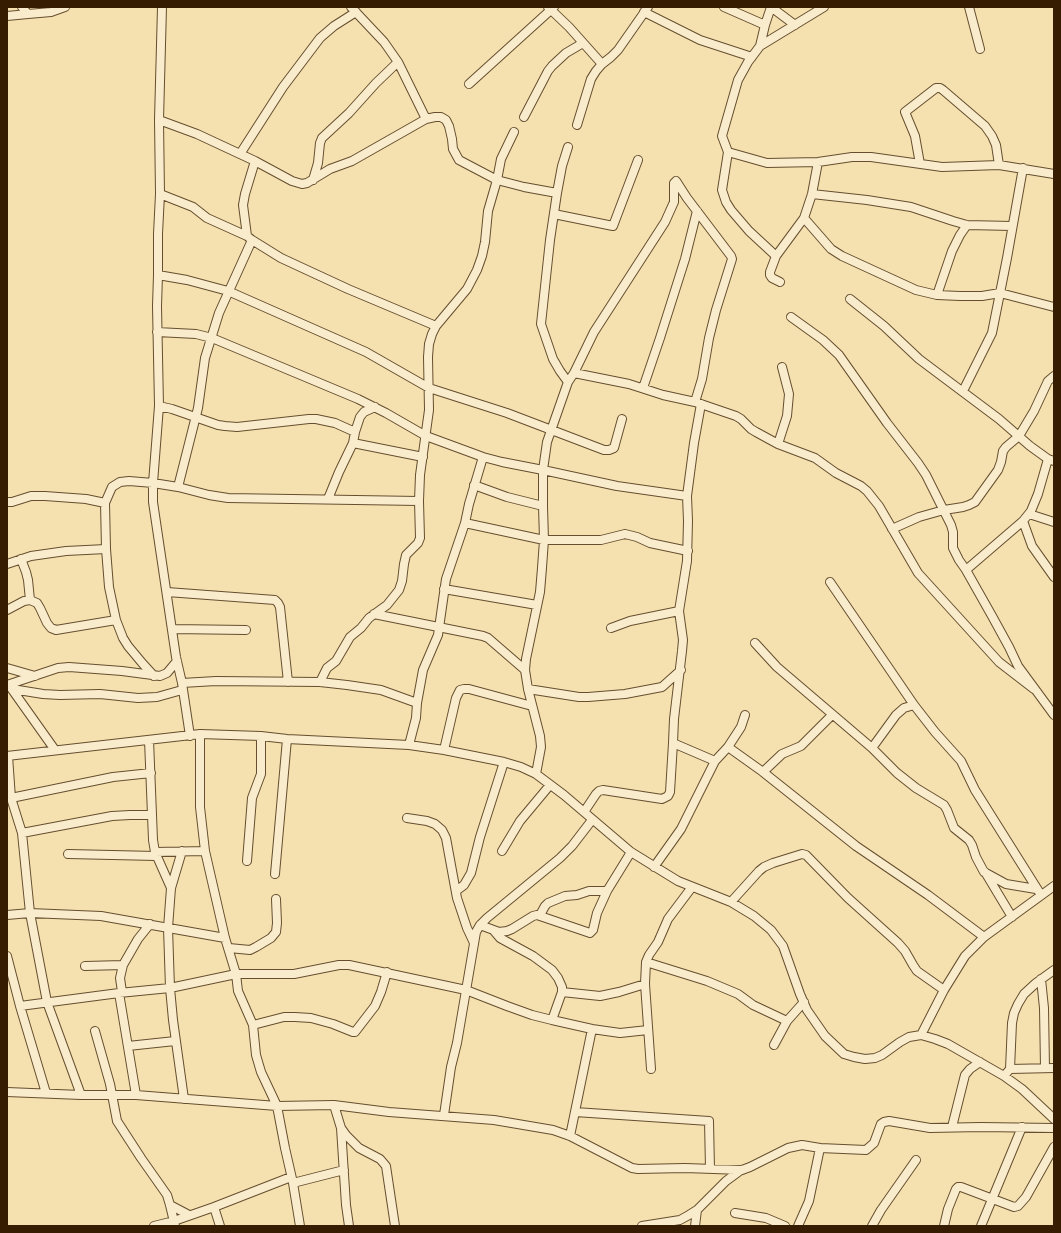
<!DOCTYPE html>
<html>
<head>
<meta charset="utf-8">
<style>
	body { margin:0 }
	#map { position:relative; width:1061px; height:1233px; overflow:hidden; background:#f5e1b0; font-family:"IM FELL Double Pica",serif }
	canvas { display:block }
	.frame { position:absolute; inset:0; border:8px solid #361d02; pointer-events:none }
</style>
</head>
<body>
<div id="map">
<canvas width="1061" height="1233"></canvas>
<div class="frame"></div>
</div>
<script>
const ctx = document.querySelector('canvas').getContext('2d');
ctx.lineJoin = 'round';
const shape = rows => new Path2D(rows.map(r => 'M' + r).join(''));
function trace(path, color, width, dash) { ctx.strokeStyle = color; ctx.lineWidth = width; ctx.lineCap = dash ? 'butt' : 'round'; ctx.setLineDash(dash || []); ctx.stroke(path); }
const minor = shape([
	[22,7,28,14,51,12,65,7],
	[162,7,159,120,160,194,158,234,158,275,157,306,159,406,153,483,153,502,176,657,182,683,190,736],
	[351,7,384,42,398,62,426,119],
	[548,7,569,27,602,64],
	[724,7,765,25],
	[771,7,765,25,760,46,748,62,738,80,722,136,728,152,767,163,818,162,852,157,871,157,942,167,999,165,1054,174],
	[771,7,795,25],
	[969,7,980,49],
	[644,12,700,40,752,57],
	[7,16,28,14],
	[760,46,824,7],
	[469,84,554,7],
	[524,117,548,71,552,66,566,53,583,43],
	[159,120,197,134,255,161,292,181,302,184,307,183,330,169,352,161,426,119,435,117,441,117,446,120,449,126,452,139,453,149,459,160,497,180,524,187,557,193],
	[577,125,591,79,596,71,602,64,611,57,618,50,648,7],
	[568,147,562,166,557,193,550,240,541,324,553,359,560,371,568,382],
	[728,152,722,190,726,202,731,210,749,231,776,256],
	[240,154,283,87,320,38,334,26,356,12],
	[920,164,915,136,905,112,936,88,940,88,943,90,985,126,992,136,996,145,999,165],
	[313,180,318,163,320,143,322,138,349,113,376,83,398,62],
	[160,194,193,207,207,218,247,236,252,240,281,258,348,289,436,326],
	[812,194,867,200,911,207,953,221,967,225,1012,226],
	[554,214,613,226,638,160],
	[804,218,831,249,842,256,916,290,937,295,960,296,982,296,1000,293,1054,307],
	[247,236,243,205,245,194,255,161],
	[158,275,187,280,228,291,366,352,429,388,507,413,604,450,609,450,614,448,622,419],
	[780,282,772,278,770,275,770,272,776,256,804,218,812,194,818,162],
	[937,295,952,251,960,235,967,225],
	[850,299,884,326,919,359,999,419,1030,446,1048,459,1054,461],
	[791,317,823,340,839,355,887,423,918,463,926,475,951,525,953,532,953,548,959,560,966,570,992,616,1009,647,1018,666,1054,715],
	[157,332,196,334,212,338,358,399,386,413,426,436,483,457,502,462,543,470,617,486,687,496],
	[574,373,629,384,663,395,695,402,736,416,741,419,751,429,756,432,778,444,815,458,836,473,861,486,867,491,879,506,918,573,999,662,1034,689],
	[643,388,660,338,685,259,697,211],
	[963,391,992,333,1007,258,1023,168],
	[701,404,694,443,687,496,688,521,687,561,679,611,683,640,682,651,674,719,673,743,715,761],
	[159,406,172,409,218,425,225,426,237,427,309,419,316,419,335,423,355,432],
	[353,443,423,457],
	[778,444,787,416,789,394,782,367],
	[474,485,507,497,543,506],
	[178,487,209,495,228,498,419,501],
	[328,499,339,472,353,443,355,432,360,417,364,412,375,407],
	[7,502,12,502,31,496,45,496,86,499,105,503],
	[1029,514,1054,522],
	[1023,521,1032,546,1054,577],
	[465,523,544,540,601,540,625,534,637,537,650,543,688,551],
	[892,529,919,517,944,510,963,507,969,505,975,502,998,470,1001,462,1003,451,1006,447,1019,436,1034,411,1048,381,1054,376],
	[21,559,26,572,28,580,30,600],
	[7,564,31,556,66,551,106,549],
	[966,570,1023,521,1031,511,1038,494,1048,459],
	[830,582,914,705,935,732,961,761,975,790,1041,895],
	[444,589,537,605],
	[167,592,275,600,278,603,280,607,288,682],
	[7,610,24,601,30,600,37,603,40,608,47,623,51,628,56,630,116,620],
	[374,614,483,636,488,638,525,670],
	[611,628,630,621,679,611],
	[172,629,246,630],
	[755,643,777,667,872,748,897,773,916,788,944,805,947,810,954,828,969,840,972,845,976,857,984,872,1006,884,1036,889],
	[7,668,35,676],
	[154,676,143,664,128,646,123,638,116,620,109,587,106,549,105,503,112,487,120,482,129,481,153,483,178,487,198,408,205,358,219,313,252,240],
	[320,682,327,668,336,661,350,637,361,628,369,618,387,605,399,590,402,581,404,564,406,555,418,543,420,538,419,501,420,475,429,410,428,357,429,344,432,334,436,326,467,289,477,270,482,256,485,242,488,211,497,180,501,159,514,132],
	[182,683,216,681,320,682,347,685,381,690,417,703],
	[7,685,58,668,69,667,122,671,160,676,167,673,177,661],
	[11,688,55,750],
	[12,689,43,694,60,695,100,694,138,698,157,697,182,690],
	[528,689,579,697,588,697,625,694,662,687,681,670],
	[200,734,200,807,205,851,225,938,236,974,238,991,253,1025,256,1055,261,1072,277,1106,285,1148,293,1183,300,1226],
	[149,740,153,840,155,852,171,888],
	[409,745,416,718,417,703,423,670,438,635,446,579,465,523,469,504,483,457],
	[728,747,741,727,745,715],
	[872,748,896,715,904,708,914,705],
	[444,750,456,698,460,690,464,689,469,689,532,706],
	[7,756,200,734,261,736,287,739,409,745,444,750,504,762,521,767,536,774,564,795,631,852,678,881,731,902,754,916,771,930,783,946,800,994,807,1010,825,1036,844,1054,854,1057,865,1059,875,1058,882,1055,900,1042,909,1037,921,1035,935,1039,948,1044,1004,1076,1022,1089,1054,1119],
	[8,756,11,798,22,833,30,913,47,1002,81,1095],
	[763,772,856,846,928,895,984,937],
	[536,774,541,747,540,736,528,689,525,670,526,659,540,592,542,568,544,540,543,506,543,470,547,442,568,382,574,373,594,332,665,222,674,202,674,183,676,181,687,198,731,256,732,259,716,310,709,338,702,379,695,402],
	[11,798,113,777,151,773],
	[584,812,596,794,599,791,603,790,662,799,668,796,670,792,673,743],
	[407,818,427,821,435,824,442,830,446,838,457,898,467,928,474,943],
	[22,833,112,816,130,815,151,815],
	[182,851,171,888,168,928,170,988,173,1020,184,1099],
	[502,851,520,821,550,785],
	[155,852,205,851],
	[68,854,156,856],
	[247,861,252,798,261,774,261,736],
	[654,867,681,829,715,761,728,747,763,772,782,754,801,746,832,715],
	[985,872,1012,917],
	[275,874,287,739],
	[456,891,464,885,471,873,480,837,504,762],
	[731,902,759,871,764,867,773,863,802,854,806,855,848,898,898,943,905,951,913,965,917,971,944,990],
	[7,915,30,913,101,916,225,938],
	[540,915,545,906,548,903,565,896,577,895,589,891,607,891],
	[480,925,499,932,507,931,512,929,533,916,537,915,590,933,593,930,597,913,607,891,631,852],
	[494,931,500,938,533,956,552,970,558,978,562,987,562,992,552,1020],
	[229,948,250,950,256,947,271,938,276,932,277,923,276,899],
	[7,956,20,1006,46,1093],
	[646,962,707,981,738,994,753,1005,787,1021],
	[85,966,123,965],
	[1041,979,1044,1008,1045,1068],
	[122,992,120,978,123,965,138,939,150,924],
	[562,992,600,996,619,992,645,984],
	[119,993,136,1095],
	[20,1006,119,993,170,988,236,974,294,974,339,965,349,965,466,990,507,1006,532,1015,552,1020,592,1029,620,1033,648,1030],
	[253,1025,284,1017,295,1017,311,1018,333,1024,353,1032,355,1032,375,1006,381,992,387,972],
	[95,1031,110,1084,117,1121,141,1158,167,1195,170,1205,175,1226],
	[921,1035,944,990,965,956,984,937,1054,886],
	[774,1045,787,1021,804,1002],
	[128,1046,175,1041],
	[651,1069,645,984,646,962,649,955,658,942,668,919,692,887],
	[1010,1069,1054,1068],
	[1004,1076,1010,1069,1012,1023,1014,1013,1018,1004,1024,994,1036,983,1054,970],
	[7,1092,81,1095,136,1095,277,1106,334,1105,389,1112,494,1120,553,1130,570,1136,632,1168,638,1169,685,1168,742,1170,750,1167,788,1148,802,1145,820,1148,866,1150,874,1143,881,1124,884,1122,889,1121,930,1128,981,1127,1054,1128],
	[334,1105,341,1128,346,1135,359,1148,380,1159,386,1166,395,1226],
	[575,1112,709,1121,710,1169],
	[444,1115,451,1067,457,1043,476,932,480,925,487,918,560,858,572,846,592,820],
	[952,1127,965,1075,970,1069,980,1062],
	[341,1128,346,1205,349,1226],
	[570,1136,592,1029],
	[293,1183,344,1170],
	[170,1205,189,1215],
	[214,1207,220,1226],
	[735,1213,766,1218,785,1226],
	[154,1226,174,1221,214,1207,291,1177],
	[642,1226,680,1220,689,1215,697,1210,726,1181,741,1170],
	[695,1226,697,1210],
	[798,1226,809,1201,820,1148],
	[872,1226,881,1210,916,1160],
	[944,1226,948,1209,956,1189,958,1187,961,1187,1014,1207,1018,1206,1026,1197,1054,1147],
	[981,1226,1022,1127]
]);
trace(minor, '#664e2e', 10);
trace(minor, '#f8eccc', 8);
</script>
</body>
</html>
